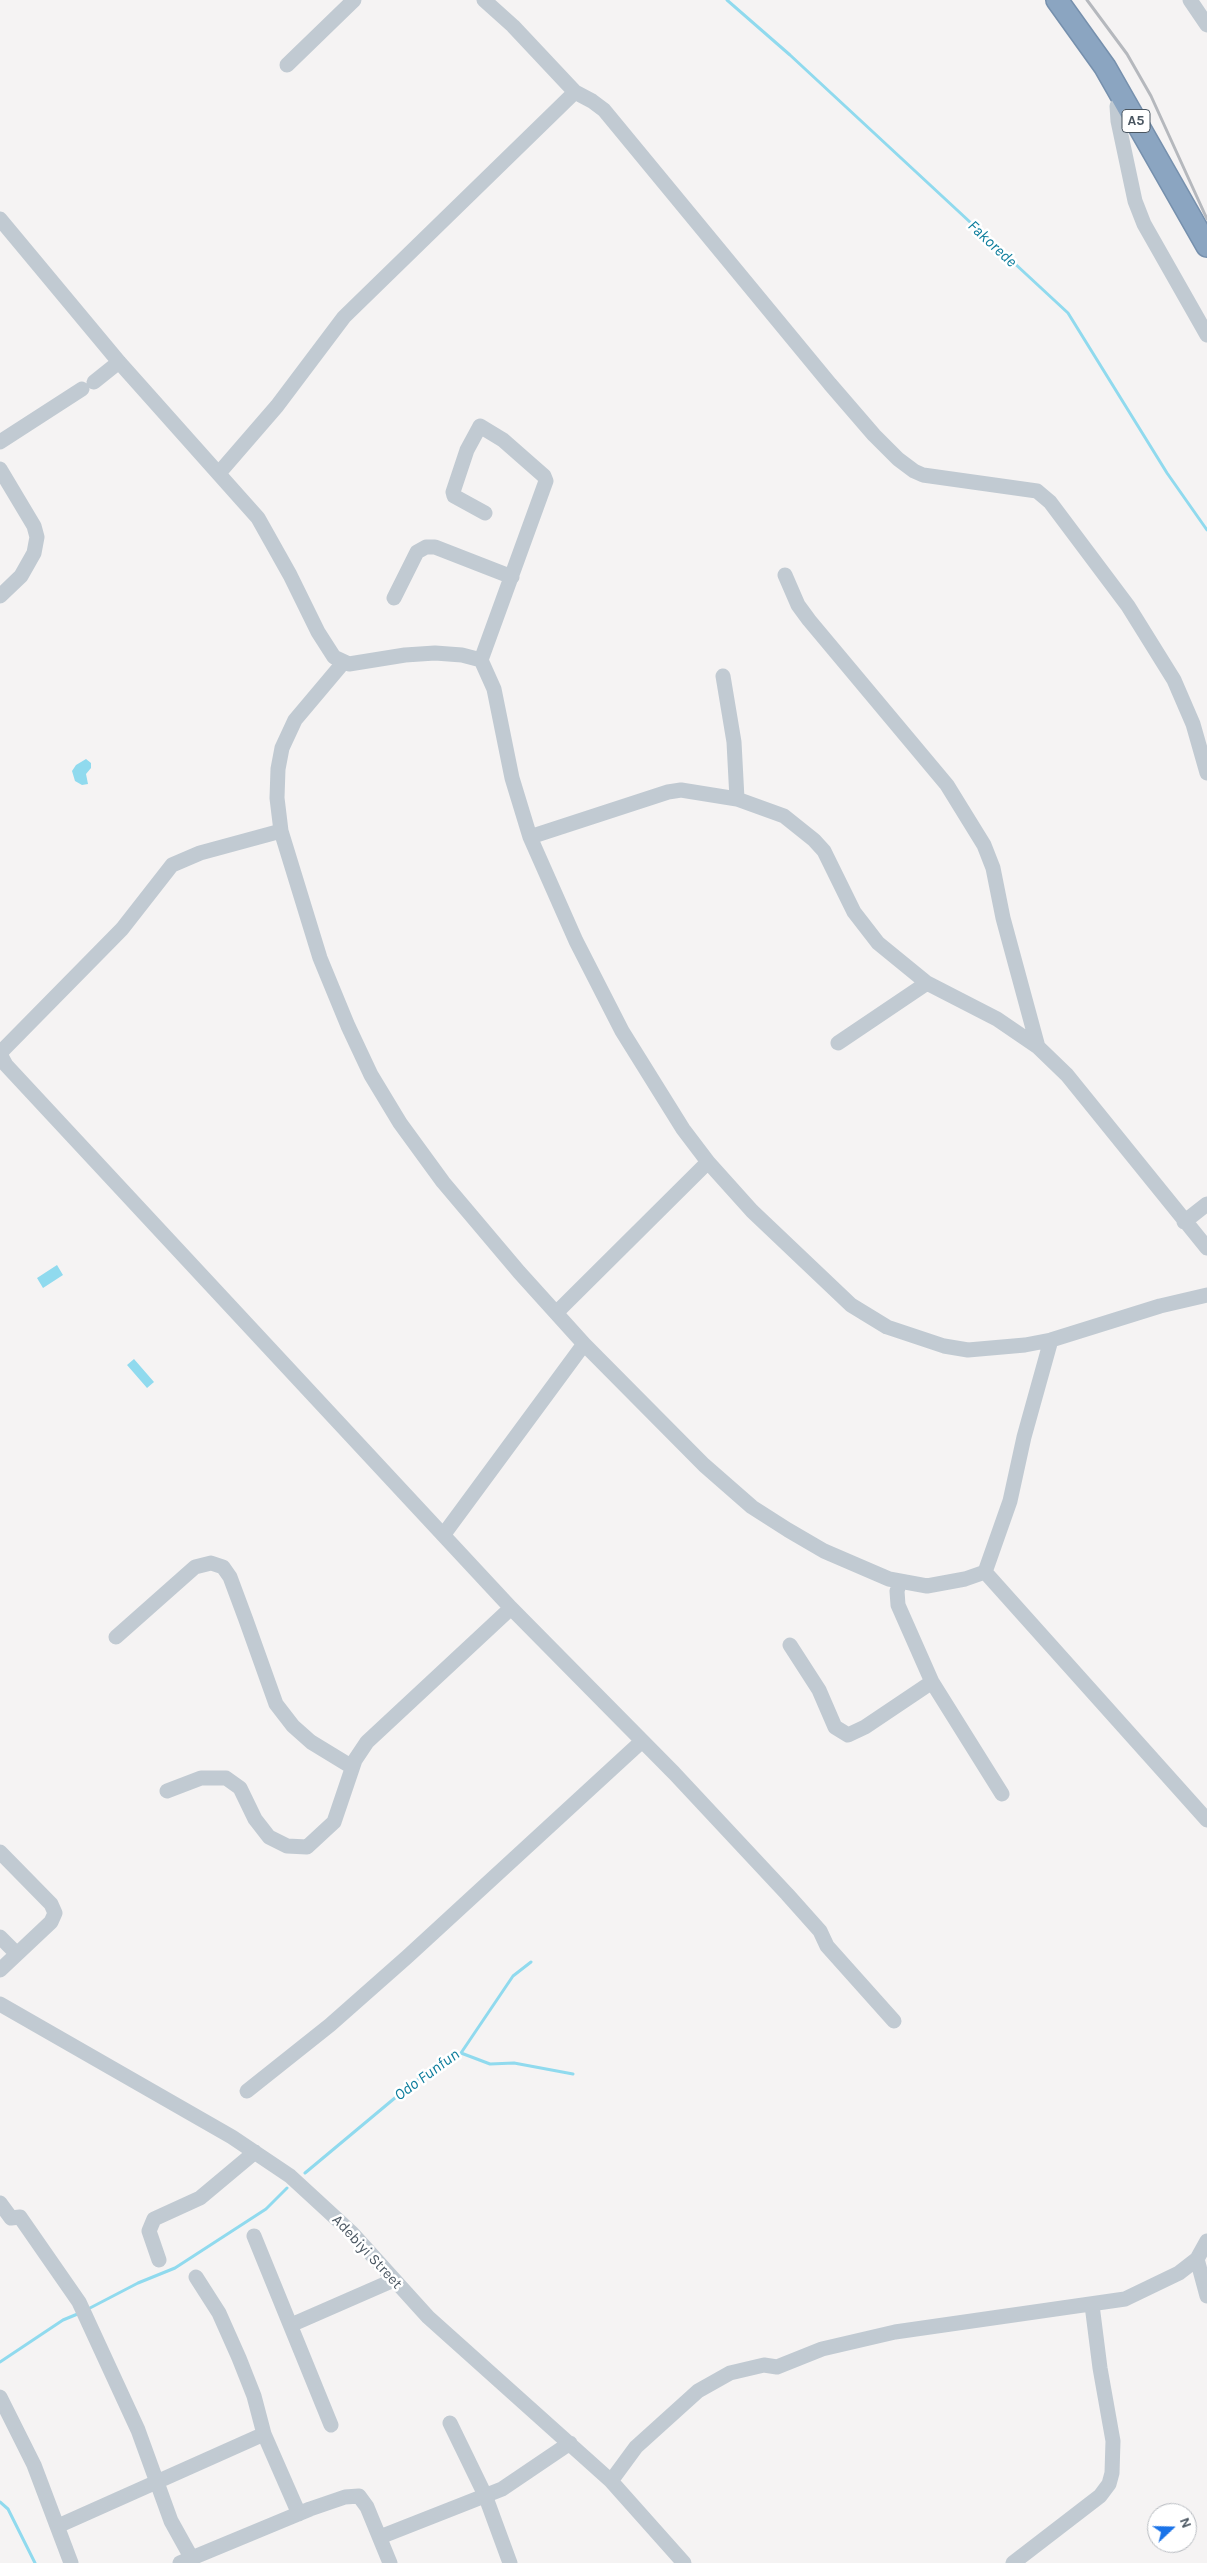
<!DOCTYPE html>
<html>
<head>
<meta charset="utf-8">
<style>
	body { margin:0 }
	#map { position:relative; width:1207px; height:2563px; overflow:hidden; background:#f5f3f3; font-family:Karla,sans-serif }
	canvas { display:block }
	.north { position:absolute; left:1147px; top:2503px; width:50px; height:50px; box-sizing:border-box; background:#fff; border:1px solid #b7bbc0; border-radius:50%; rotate:69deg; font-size:14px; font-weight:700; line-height:20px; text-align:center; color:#4a5661 }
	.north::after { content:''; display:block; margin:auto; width:18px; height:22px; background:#1a73e8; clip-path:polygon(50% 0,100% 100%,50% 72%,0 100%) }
</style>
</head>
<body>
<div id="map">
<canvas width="1207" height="2563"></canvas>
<div class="north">N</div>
</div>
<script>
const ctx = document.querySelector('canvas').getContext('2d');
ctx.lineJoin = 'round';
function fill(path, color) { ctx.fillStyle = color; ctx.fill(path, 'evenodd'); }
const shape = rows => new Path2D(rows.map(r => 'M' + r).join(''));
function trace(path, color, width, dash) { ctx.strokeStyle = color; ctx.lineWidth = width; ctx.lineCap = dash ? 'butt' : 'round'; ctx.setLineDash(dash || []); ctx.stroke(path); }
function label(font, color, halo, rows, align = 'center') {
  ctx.font = font + ' Karla,sans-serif'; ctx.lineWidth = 5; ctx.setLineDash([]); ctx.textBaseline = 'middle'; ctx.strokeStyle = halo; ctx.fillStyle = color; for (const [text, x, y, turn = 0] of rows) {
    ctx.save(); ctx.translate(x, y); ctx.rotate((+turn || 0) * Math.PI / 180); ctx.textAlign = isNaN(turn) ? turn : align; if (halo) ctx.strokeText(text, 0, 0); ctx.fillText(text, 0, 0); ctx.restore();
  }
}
fill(shape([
	[86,759,91,763,91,768,86,774,88,784,82,785,75,781,72,771,76,765],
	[57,1265,63,1275,43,1288,37,1278],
	[134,1359,154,1382,147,1388,127,1365]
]), '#90daee');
trace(shape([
	[727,0,790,55,1068,313,1167,473,1207,530],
	[461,2053,490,2064,514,2063,573,2074],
	[305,2173,414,2082,461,2053,513,1976,531,1962],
	[90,2308,138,2283,175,2268,266,2209,287,2188],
	[0,2362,63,2320,80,2313],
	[0,2502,8,2509,35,2563]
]), '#90daee', 3);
const highway = shape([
	[1057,0,1105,67,1207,246]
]);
trace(highway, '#7690ad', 24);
trace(shape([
	[484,0,513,26,575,92,592,101,604,110,830,384,874,435,898,459,914,471,923,475,1037,491,1050,502,1128,606,1174,680,1193,724,1207,773],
	[1190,0,1207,25],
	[287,65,354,0],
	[1124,99,1117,106,1118,121,1135,201,1144,224,1207,335],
	[0,219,119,362,258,518,290,575,318,632,334,657,349,664,405,655,435,653,462,655,481,660,494,689,512,778,530,837,576,941,622,1031,683,1129,708,1162,752,1211,851,1305,887,1327,944,1346,968,1350,1025,1345,1051,1340,1160,1306,1207,1295],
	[94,382,119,362],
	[0,442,82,389],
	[0,469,34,526,37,537,34,553,21,576,0,596],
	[219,473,277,406,344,317,575,92],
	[785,575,798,605,809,620,947,785,984,845,993,868,1003,918,1038,1047],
	[394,598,417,552,426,547,435,547,512,577],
	[481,660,546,481,544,476,503,440,480,426,467,450,453,492,454,496,485,513],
	[343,663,295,720,282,748,278,769,277,798,281,831,320,958,348,1026,371,1075,400,1123,443,1182,519,1272,584,1344,704,1465,752,1507,788,1530,824,1551,889,1579,927,1586,965,1579,985,1572,1010,1501,1024,1437,1051,1340],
	[723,676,734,742,737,799],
	[530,837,668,792,681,790,737,799,784,816,814,840,824,851,854,912,878,943,927,983,997,1019,1038,1047,1067,1075,1207,1248],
	[838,1043,927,983],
	[0,1053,122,929,172,865,200,853,281,831],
	[0,1054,6,1065,511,1608,674,1773,787,1894,820,1931,827,1946,894,2021],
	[1184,1222,1207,1204],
	[556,1313,708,1162],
	[444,1534,584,1344],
	[985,1572,1207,1820],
	[900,1582,897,1591,898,1605,932,1682,1002,1794],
	[116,1637,195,1567,211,1563,223,1567,230,1577,246,1620,276,1704,293,1726,311,1742,352,1767],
	[790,1645,819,1690,835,1727,848,1735,865,1727,932,1682],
	[167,1791,201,1778,226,1778,240,1788,255,1819,269,1837,287,1846,307,1847,334,1822,355,1760,367,1742,511,1608],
	[0,1852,51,1904,55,1913,51,1922,0,1970],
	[0,1937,17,1954],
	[0,2004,232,2137,290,2176,352,2233,428,2317,611,2481,684,2563],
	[247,2091,330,2025,407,1957,641,1742],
	[0,2203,11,2218,20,2217,79,2302,138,2430,171,2521,191,2557],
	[254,2236,331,2425],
	[1197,2259,1207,2296],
	[159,2260,149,2231,154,2219,200,2198,255,2152],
	[196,2277,219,2313,239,2358,254,2396,264,2434,299,2514],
	[291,2325,394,2280],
	[0,2397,34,2465,71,2563],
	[450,2423,485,2495,510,2563],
	[611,2481,636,2447,698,2391,730,2373,764,2365,777,2367,822,2349,895,2332,1125,2299,1179,2273,1197,2259,1207,2241],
	[58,2526,264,2434],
	[380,2537,502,2489,570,2443],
	[180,2563,310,2509,345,2497,359,2496,367,2507,390,2563],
	[1013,2563,1100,2496,1109,2484,1112,2473,1113,2441,1100,2368,1092,2305]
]), '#c1cad2', 15);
trace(highway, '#8ba5c1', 21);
trace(shape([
	[1087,0,1127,54,1151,96,1207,219]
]), '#b5b8bd', 3);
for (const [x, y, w] of [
	[1136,121,28]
]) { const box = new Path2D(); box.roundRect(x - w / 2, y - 11.5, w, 23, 4); ctx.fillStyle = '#fff'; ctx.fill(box); trace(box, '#4a5661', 1); }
label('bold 14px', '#4a5661', null, [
	["A5",1136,121]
]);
label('15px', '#4a5661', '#fff', [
	["Adebiyi Street",367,2252,47]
]);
label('italic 16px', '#0c7c9b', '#fff', [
	["Fakorede",992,244,43],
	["Odo Funfun",427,2075,-36]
]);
</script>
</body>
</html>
